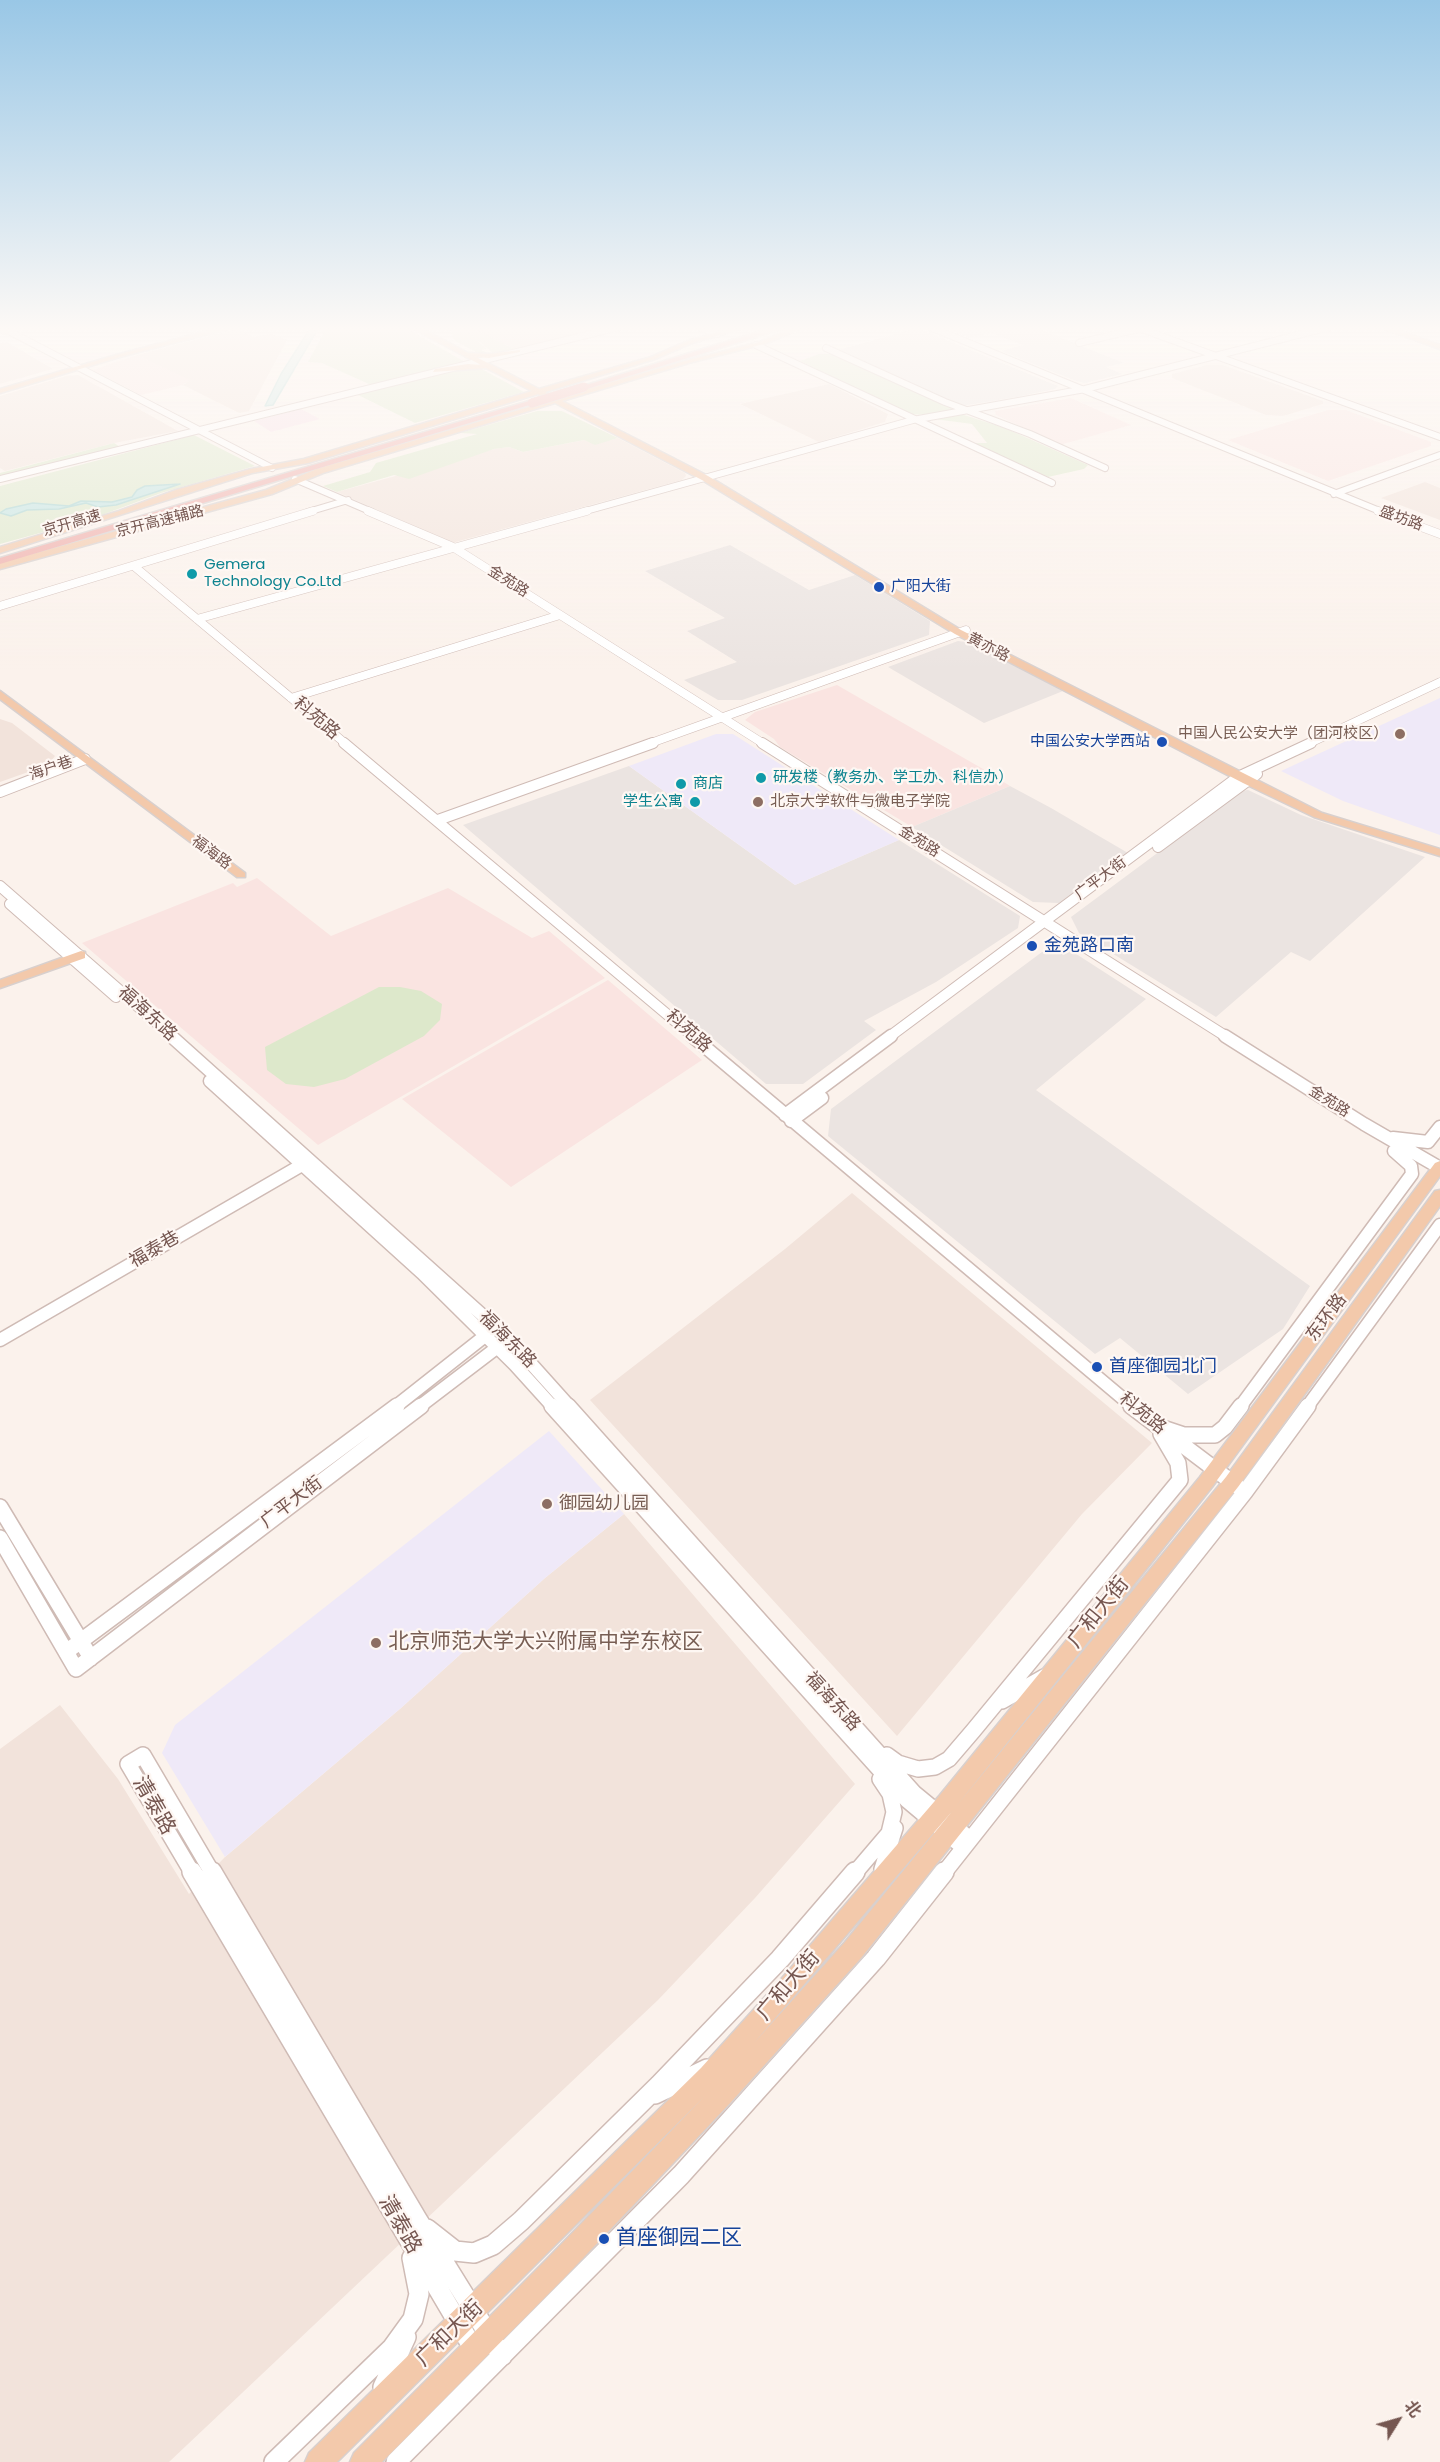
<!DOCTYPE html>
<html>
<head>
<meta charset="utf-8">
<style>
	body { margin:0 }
	#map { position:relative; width:1440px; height:2462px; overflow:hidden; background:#fbf2ec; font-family:Poppins,"Noto Sans SC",sans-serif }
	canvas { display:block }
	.north { position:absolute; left:1368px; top:2390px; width:60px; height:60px; -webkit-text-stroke:4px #fef7f3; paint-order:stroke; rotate:53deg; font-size:16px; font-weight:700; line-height:24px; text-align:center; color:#755650 }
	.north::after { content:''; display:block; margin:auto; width:21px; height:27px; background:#755650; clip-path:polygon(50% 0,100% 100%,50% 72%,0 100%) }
</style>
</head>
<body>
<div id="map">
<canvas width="1440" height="2462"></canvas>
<div class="north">北</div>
</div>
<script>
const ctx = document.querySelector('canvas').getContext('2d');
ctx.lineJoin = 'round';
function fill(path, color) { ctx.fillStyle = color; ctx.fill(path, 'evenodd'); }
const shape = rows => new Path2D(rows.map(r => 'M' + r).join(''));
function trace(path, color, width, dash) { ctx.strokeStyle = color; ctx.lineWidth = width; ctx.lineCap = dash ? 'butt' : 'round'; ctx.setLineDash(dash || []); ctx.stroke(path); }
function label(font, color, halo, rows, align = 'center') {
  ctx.font = font + ' Poppins,"Noto Sans SC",sans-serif'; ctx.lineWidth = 4.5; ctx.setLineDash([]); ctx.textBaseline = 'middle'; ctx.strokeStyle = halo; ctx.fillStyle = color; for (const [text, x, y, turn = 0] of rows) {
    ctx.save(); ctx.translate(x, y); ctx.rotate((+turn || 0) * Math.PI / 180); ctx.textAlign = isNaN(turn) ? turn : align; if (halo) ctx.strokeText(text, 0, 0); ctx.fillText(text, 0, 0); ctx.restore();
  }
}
fill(shape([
	[471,327,610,327,514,349],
	[237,329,254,337,271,334,287,340,249,411,239,413,183,385,189,381,137,355],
	[7,342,53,369,0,384,0,343],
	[1207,365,1223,365,1323,401,1323,404,1283,416,1266,415,1172,378,1172,374],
	[78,375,178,431,114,443,5,471,0,468,0,396,66,376],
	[829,384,888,414,885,422,819,442,740,404],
	[618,438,685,473,686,476,682,480,452,543,337,492,494,449,509,447,523,452,584,440,595,444],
	[1425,482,1440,488,1440,520,1381,498],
	[0,719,12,723,55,756,48,765,0,782],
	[852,1193,1152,1443,1082,1514,897,1736,590,1400,785,1249],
	[624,1514,855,1784,755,1898,658,2000,169,2462,0,2462,0,1749,60,1705,118,1779,189,1894,225,1857,401,1708,545,1578]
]), '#f2e3db');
fill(shape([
	[137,355,190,380,183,385,141,395,92,370],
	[1071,398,1131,425,1060,445,996,415,995,411],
	[1328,410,1346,410,1431,442,1431,446,1328,481,1228,440],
	[837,685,983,769,1010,786,912,827,780,747,774,739,745,720,755,712],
	[257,878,331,936,448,888,532,938,549,931,605,978,318,1145,82,943,233,883,237,887],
	[608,980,702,1060,511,1187,402,1099]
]), '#fae4e1');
fill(shape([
	[964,327,1034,327,1124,363,1106,367,1122,374,1085,383,1076,381,1001,351,1023,345,993,333,969,338,950,330],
	[917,328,1058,386,1055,389,1017,397,962,406,839,350],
	[730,545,809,590,855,575,930,621,929,635,742,700,718,700,684,680,737,662,687,631,725,618,645,571],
	[958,641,972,643,1063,691,984,723,888,667],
	[629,766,795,885,899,840,1020,916,1018,928,936,982,864,1021,876,1030,803,1084,766,1084,463,825],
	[1010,786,1051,808,1128,853,1059,903,1033,902,912,827],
	[1248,790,1301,815,1425,857,1310,961,1291,952,1216,1017,1079,933,1071,917,1241,791],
	[1070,950,1146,999,1036,1090,1310,1286,1283,1329,1188,1394,1120,1338,1095,1354,828,1136,831,1109,1042,952]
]), '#ebe4e1');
fill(shape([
	[1440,698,1440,835,1343,801,1281,771],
	[716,734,733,734,899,840,795,885,629,766],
	[549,1431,624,1514,545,1578,401,1708,225,1857,162,1753,175,1725]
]), '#efe9f8');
fill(shape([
	[301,409,320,419,271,432,254,421]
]), '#f8e0e8');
fill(shape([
	[327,327,404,327,465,362,371,385,322,363,308,362],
	[449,327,471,327,514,349,493,353,465,330,487,349,481,350,490,354,476,352,455,341],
	[819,354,832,354,953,409,925,415,910,414,800,361],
	[478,367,524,392,415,423,356,394,461,368],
	[537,411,562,411,618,438,595,445,584,440,523,452,509,447,494,449,409,479,394,475,337,492,323,486,370,472,376,463,477,434,460,433],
	[961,414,1005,428,1088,465,1084,469,1048,477,974,443,987,443,972,424,934,419],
	[194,435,255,466,161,493,91,519,0,544,0,486],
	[114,443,120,447,0,477,0,473],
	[379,987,400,987,421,991,442,1004,440,1020,424,1036,345,1079,314,1087,286,1084,267,1070,265,1047]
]), '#dde8cb');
const water = shape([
	[311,327,319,327,273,405,265,406,281,374,311,327],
	[180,484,116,505,98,507,86,503,59,509,27,510,11,516,0,513,6,509,33,503,69,506,81,501,112,502,132,497,137,490,145,486,180,484]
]);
fill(water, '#c2e4e2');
trace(water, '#a9d5d2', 1.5);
const minorFar5 = shape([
	[1,327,272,468],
	[700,327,717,334],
	[930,327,1382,512],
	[1136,327,1440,437],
	[1079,343,1142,328],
	[756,345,1052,483],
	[826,348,945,402,1030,434,1105,468],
	[0,479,619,327],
	[295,479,372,512],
	[1334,494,1440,455],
	[308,512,348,500],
	[582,512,913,420,1085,389,1329,327]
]);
const minorFar4 = shape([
	[368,511,453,547,764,744],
	[1378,511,1440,534],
	[135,567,346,744],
	[0,606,313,511],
	[197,619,587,511],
	[291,698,560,615],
	[648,744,966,630],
	[1308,744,1440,682]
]);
const minorFar3 = shape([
	[344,743,694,1037],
	[762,743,1227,1037],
	[0,792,85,759],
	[438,820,653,743],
	[1158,847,1257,774],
	[0,886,173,1037],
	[10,904,116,997],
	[889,1037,1238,777,1311,743]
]);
const minorFar2 = shape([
	[171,1036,509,1339,570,1407],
	[692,1036,1133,1407],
	[1225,1036,1364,1124,1440,1168],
	[210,1081,422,1273,515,1365,553,1407],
	[785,1115,891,1036],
	[791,1121,822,1098],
	[1393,1138,1428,1142,1440,1127],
	[0,1340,307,1162],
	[395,1407,490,1332],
	[419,1407,503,1343],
	[1240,1407,1412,1174,1411,1166,1394,1151],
	[1307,1407,1440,1225]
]);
const minorFar1 = shape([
	[552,1406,907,1800,963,1847],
	[568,1406,914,1793,970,1839],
	[1131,1406,1237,1486],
	[1166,1429,1184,1435,1215,1435,1225,1427,1241,1406],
	[0,1507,91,1658],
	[0,1538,76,1669,421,1406],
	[66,1652,397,1406],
	[1002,1701,1044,1677],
	[887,1755,898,1763,918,1769,935,1767,949,1759,973,1731,1180,1480,1178,1463,1161,1434],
	[882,1869,895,1828],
	[193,1874,128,1764,143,1755,213,1874],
	[854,1874,889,1833,894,1812,890,1794,880,1779],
	[943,1874,1245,1492,1308,1406]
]);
const minor = shape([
	[192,1872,476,2353],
	[212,1872,417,2219,502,2356],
	[655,2094,707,2069],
	[427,2229,455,2251,474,2253,493,2245,521,2221,659,2085,780,1959,855,1872],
	[383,2387,406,2337],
	[274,2462,392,2348,413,2319,419,2294,412,2258],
	[396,2462,681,2175,876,1958,944,1872]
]);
const major = shape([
	[222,327,235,327,120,357,0,393,0,389,116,355,222,327],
	[410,327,419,327,468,353,489,354,520,350,520,352,489,358,476,357,539,389,651,357,688,341,735,327,747,327,692,343,655,359,545,392,557,398,685,361,760,342,794,327,804,327,764,344,689,363,562,401,708,476,961,630,1322,813,1440,849,1440,856,1314,817,1243,783,955,634,702,480,555,403,323,473,272,494,0,569,0,563,266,490,317,469,550,401,538,394,308,463,252,473,0,553,0,547,119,511,176,490,251,469,304,459,532,391,486,368,433,372,435,369,468,364,481,365,410,327],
	[1379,327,1390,327,1440,345,1440,349,1379,327],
	[0,328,10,331,11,332,8,334,0,332,0,328],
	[0,691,245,873,245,877,237,877,0,699,0,691],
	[81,951,85,952,85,958,0,988,0,980,81,951],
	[1440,1161,1440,1176,1212,1487,954,1809,754,2043,845,1942,1226,1477,1435,1191,1440,1190,1440,1206,1238,1487,861,1958,732,2101,566,2276,382,2462,350,2462,354,2453,548,2258,704,2097,337,2462,305,2462,309,2453,701,2068,783,1977,940,1795,1200,1477,1435,1163,1440,1161]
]);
const highway = shape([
	[774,327,788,327,587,389,580,387,774,327],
	[529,401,536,403,0,564,0,558,529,401]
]);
trace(minorFar5, '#cfbbb5', 8);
trace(minorFar4, '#cfbbb5', 9);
trace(minorFar3, '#cfbbb5', 12);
trace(minorFar2, '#cfbbb5', 15);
trace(minorFar1, '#cfbbb5', 18);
trace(minor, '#cfbbb5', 22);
trace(major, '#d8d0ce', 3);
trace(highway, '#d8d0ce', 3);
trace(minorFar5, '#fff', 6);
trace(minorFar4, '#fff', 8);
trace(minorFar3, '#fff', 10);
trace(minorFar2, '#fff', 12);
trace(minorFar1, '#fff', 15);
trace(minor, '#fff', 19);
fill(major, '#f3c9ab');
fill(highway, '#efada9');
const highwayBridge = shape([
	[532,403,584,387]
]);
trace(highwayBridge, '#d8d0ce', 10, []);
trace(highwayBridge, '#efada9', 9);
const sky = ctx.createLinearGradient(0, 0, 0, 672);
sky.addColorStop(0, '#99c7e6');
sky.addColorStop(0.49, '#fdf9f6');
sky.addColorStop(1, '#fdf9f600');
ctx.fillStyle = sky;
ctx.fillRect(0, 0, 1440, 672);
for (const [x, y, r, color] of [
	[192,574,6,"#0f9aa8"],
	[879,587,6,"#1a4fb4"],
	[1400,734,6,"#8d6e63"],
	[1162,742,6,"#1a4fb4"],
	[761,778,6,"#0f9aa8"],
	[681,784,6,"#0f9aa8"],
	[695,802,6,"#0f9aa8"],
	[758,802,6,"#8d6e63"],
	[1032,946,6,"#1a4fb4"],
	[1097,1367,6,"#1a4fb4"],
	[547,1504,6,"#8d6e63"],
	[376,1643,6,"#8d6e63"],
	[604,2239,6,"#1a4fb4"]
]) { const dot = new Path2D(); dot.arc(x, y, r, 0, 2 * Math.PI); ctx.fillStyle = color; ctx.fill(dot); trace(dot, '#fef7f3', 2); }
label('15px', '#755650', '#fef7f3', [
	["盛坊路",1401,519,20],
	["京开高速辅路",160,522,-14],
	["京开高速",72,524,-16],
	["金苑路",508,582,32],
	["黄亦路",988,648,27],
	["海户巷",51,769,-19],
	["金苑路",919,842,32],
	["福海路",211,853,37],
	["广平大街",1101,879,-37],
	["金苑路",1329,1102,32]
]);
label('15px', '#0d838f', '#fef7f3', [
	["Gemera",204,565],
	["Technology Co.Ltd",204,582],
	["研发楼（教务办、学工办、科信办）",773,778],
	["商店",693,784],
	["学生公寓",683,802,"right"]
], 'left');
label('15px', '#164399', '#fef7f3', [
	["广阳大街",891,587],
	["中国公安大学西站",1150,742,"right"]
], 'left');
label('15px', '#785e54', '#fef7f3', [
	["中国人民公安大学（团河校区）",1388,734],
	["北京大学软件与微电子学院",770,802,"left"]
], 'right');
label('18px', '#755650', '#fef7f3', [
	["科苑路",316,719,40],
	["福海东路",147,1014,42],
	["科苑路",688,1032,41],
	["福泰巷",155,1250,-30],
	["东环路",1327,1318,-53],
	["福海东路",507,1340,45],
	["科苑路",1142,1414,39],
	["广平大街",292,1503,-37],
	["福海东路",832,1702,48]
]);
label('18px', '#164399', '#fef7f3', [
	["金苑路口南",1044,946],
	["首座御园北门",1109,1367]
], 'left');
label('18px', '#785e54', '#fef7f3', [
	["御园幼儿园",559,1504]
], 'left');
label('21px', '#755650', '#fef7f3', [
	["广和大街",1099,1613,-51],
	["清泰路",153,1806,60],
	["广和大街",789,1986,-49],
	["清泰路",399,2225,60],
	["广和大街",450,2334,-44]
]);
label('21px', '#785e54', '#fef7f3', [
	["北京师范大学大兴附属中学东校区",388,1643]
], 'left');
label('21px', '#164399', '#fef7f3', [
	["首座御园二区",616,2239]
], 'left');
</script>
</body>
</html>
